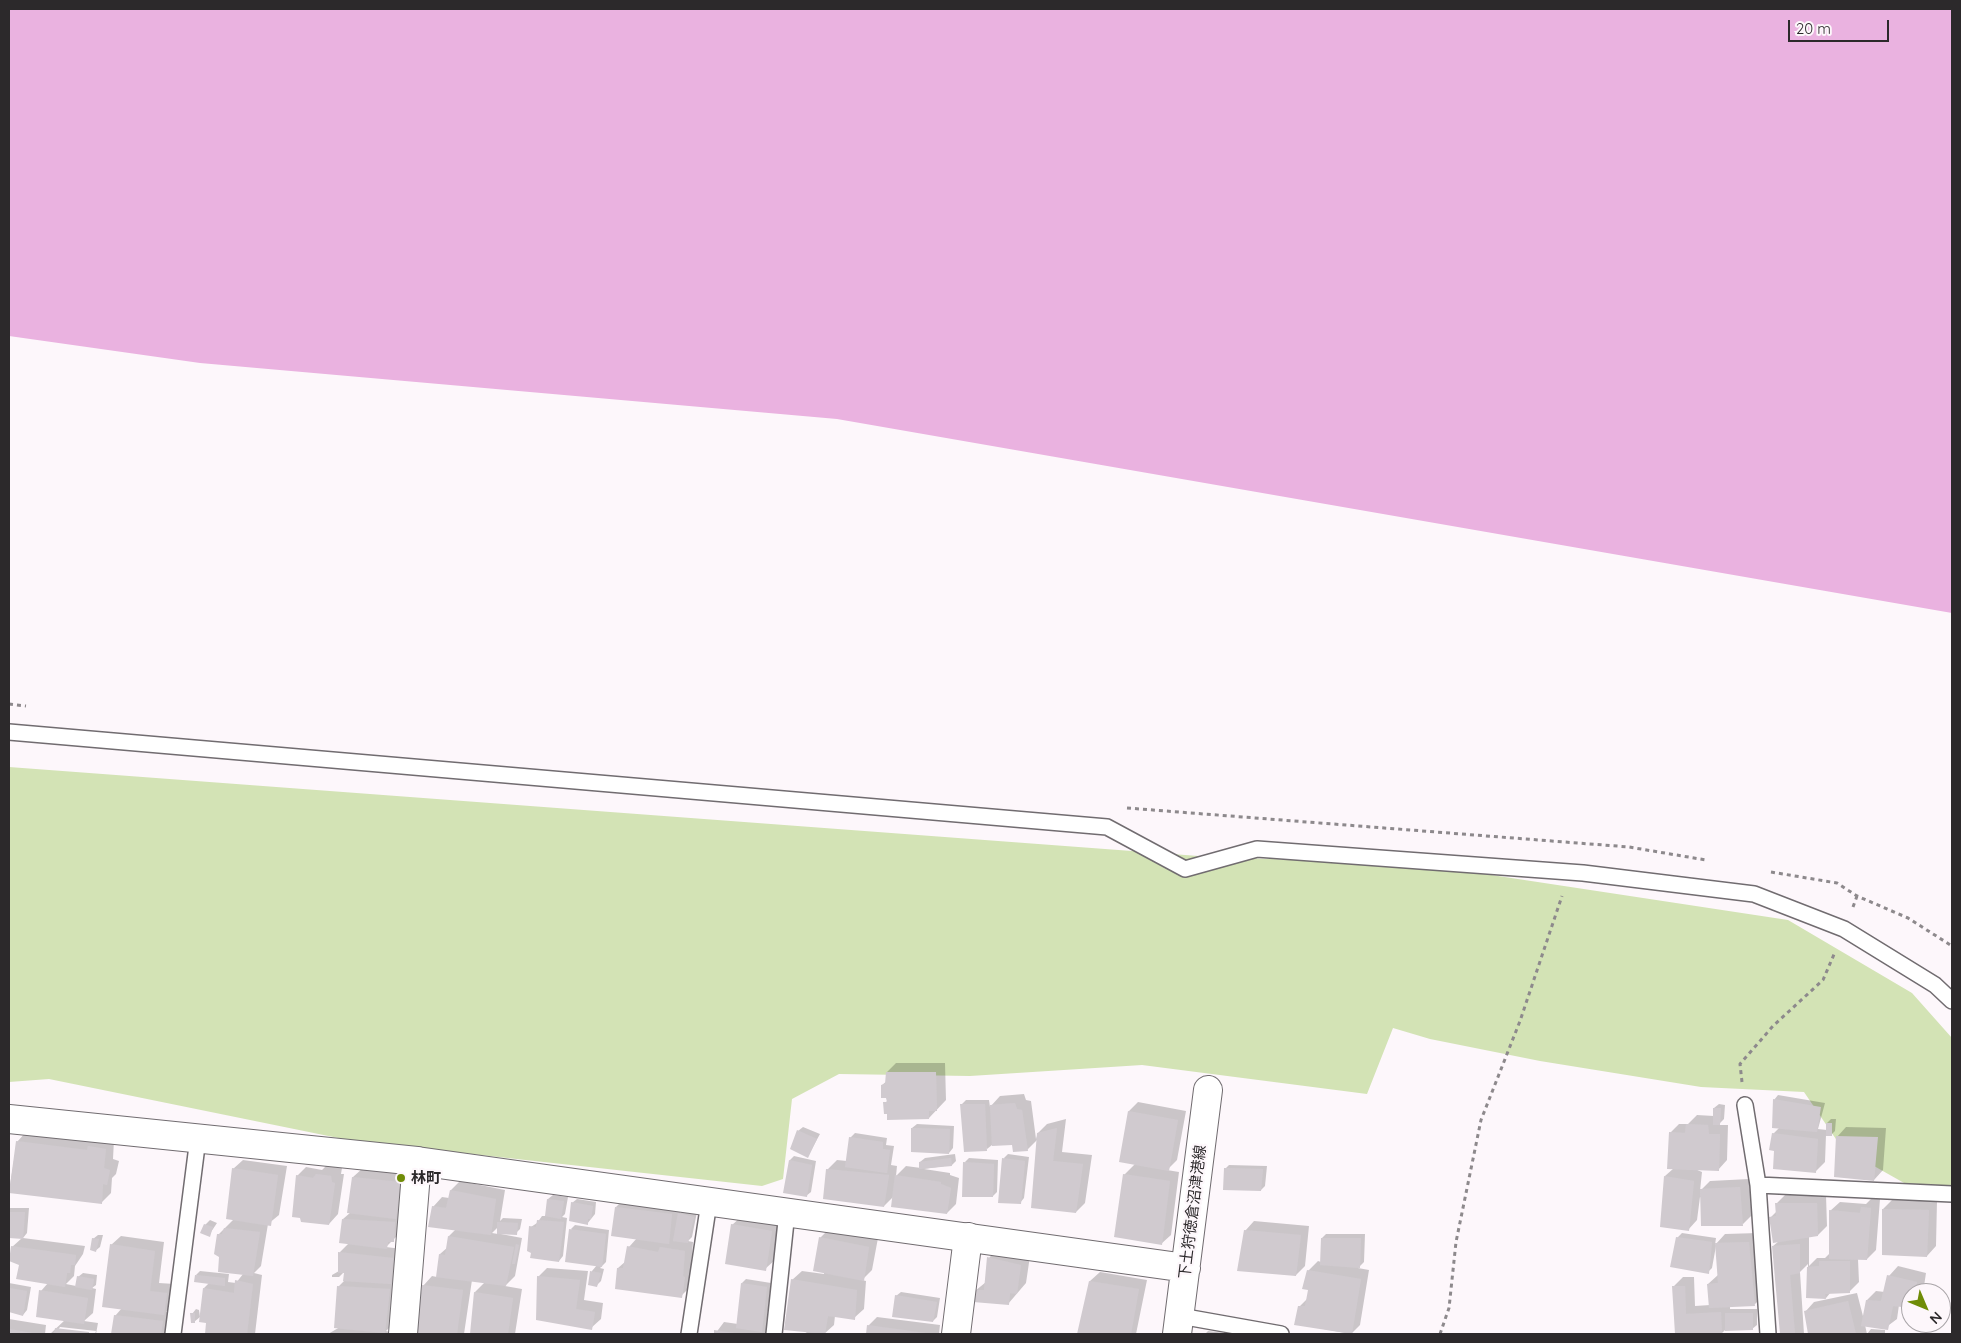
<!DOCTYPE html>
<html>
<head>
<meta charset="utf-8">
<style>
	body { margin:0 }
	#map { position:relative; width:1961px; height:1343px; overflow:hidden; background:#fdf7fb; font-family:Quicksand,sans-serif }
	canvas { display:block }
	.frame { position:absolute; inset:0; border:10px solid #2c292b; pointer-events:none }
	.north { position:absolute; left:1901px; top:1283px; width:50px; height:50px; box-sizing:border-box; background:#fdf7fb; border:1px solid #a9a5a8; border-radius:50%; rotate:135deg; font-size:14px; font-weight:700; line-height:20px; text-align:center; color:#2c292b }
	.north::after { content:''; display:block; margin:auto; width:18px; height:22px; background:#6f8c07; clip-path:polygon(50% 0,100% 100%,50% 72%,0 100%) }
	.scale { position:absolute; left:1788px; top:20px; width:101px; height:22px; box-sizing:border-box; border:2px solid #2c292b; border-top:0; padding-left:6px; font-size:15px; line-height:18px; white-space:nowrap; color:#2c292b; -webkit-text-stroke:4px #fdf7fb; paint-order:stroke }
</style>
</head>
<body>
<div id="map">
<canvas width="1961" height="1343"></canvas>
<div class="frame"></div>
<div class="north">N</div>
<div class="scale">20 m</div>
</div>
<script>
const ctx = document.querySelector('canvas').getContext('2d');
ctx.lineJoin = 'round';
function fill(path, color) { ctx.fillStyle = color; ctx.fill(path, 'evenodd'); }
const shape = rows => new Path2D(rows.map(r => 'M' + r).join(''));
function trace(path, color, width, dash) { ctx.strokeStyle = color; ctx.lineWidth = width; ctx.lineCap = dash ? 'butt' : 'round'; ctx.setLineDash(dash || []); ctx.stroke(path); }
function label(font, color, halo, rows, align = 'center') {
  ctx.font = font + ' Quicksand,"Noto Sans JP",sans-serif'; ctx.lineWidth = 4.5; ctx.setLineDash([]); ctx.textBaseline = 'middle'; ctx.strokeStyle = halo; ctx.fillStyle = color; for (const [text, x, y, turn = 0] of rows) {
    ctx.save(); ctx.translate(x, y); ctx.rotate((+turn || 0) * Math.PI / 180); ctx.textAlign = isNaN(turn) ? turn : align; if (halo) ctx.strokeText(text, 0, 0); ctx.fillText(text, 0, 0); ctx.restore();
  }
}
fill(shape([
	[9,767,1212,857,1419,864,1788,920,1912,993,1952,1038,1952,1185,1913,1188,1842,1148,1804,1092,1701,1087,1540,1061,1430,1039,1393,1028,1367,1094,1142,1065,970,1076,839,1074,792,1099,783,1179,762,1186,353,1141,49,1079,9,1082]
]), '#d3e3b5');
fill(shape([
	[9,9,1952,9,1952,613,837,419,200,363,9,336]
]), '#eab2e0');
fill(shape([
	[896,1063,945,1063,946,1100,929,1118,885,1103,888,1100,882,1085,887,1081,887,1072],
	[1024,1094,1026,1100,1031,1101,1036,1139,1038,1133,1047,1124,1066,1119,1062,1152,1092,1155,1085,1203,1076,1212,1037,1140,1027,1150,1013,1143,992,1145,987,1149,961,1105,966,1100,989,1100,990,1107,1000,1096],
	[1778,1095,1825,1103,1818,1129,1827,1130,1827,1123,1831,1119,1836,1119,1835,1131,1831,1135,1826,1135,1825,1162,1815,1172,1775,1151,1773,1134,1780,1127,1774,1100],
	[1138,1102,1186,1111,1177,1160,1167,1170,1179,1172,1171,1235,1161,1244,1124,1175,1135,1164,1129,1111],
	[1719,1104,1725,1105,1724,1119,1718,1125,1728,1125,1727,1160,1718,1170,1695,1169,1702,1172,1700,1191,1710,1181,1749,1179,1752,1215,1743,1224,1700,1197,1697,1220,1688,1230,1665,1176,1674,1168,1670,1133,1679,1124,1688,1124,1697,1115,1714,1116,1714,1108],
	[917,1124,954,1126,953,1148,949,1153,912,1128],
	[803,1127,820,1134,808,1156,798,1131],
	[1846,1127,1886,1128,1883,1170,1874,1180,1837,1137],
	[26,1132,114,1140,113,1159,119,1161,116,1174,112,1178,111,1193,101,1203,9,1191,17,1142],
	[855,1133,887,1138,886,1145,894,1146,891,1165,897,1166,896,1176,906,1166,921,1168,920,1162,925,1158,955,1154,956,1161,952,1165,924,1169,950,1173,950,1175,959,1178,956,1204,947,1213,894,1196,884,1206,827,1170,837,1160,847,1161,850,1138],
	[1008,1154,1029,1157,1024,1198,1020,1203,1004,1158],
	[794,1156,816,1161,811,1192,806,1196,785,1192,790,1160],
	[969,1158,998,1160,997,1192,993,1196,965,1162],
	[243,1160,287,1166,279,1215,268,1224,261,1266,254,1273,262,1275,255,1334,206,1334,207,1322,204,1288,209,1283,196,1275,200,1271,229,1274,228,1282,236,1283,243,1274,221,1256,218,1235,234,1219,233,1169],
	[327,1165,342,1168,341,1174,344,1174,338,1214,329,1224,297,1176,306,1167,322,1170],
	[1229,1165,1267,1166,1265,1186,1261,1190,1225,1169],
	[363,1168,409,1173,402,1231,386,1247,402,1249,400,1274,393,1280,398,1281,394,1323,386,1331,398,1334,328,1334,340,1327,338,1287,344,1281,345,1271,339,1277,332,1277,332,1275,339,1271,340,1252,349,1243,343,1219,351,1212,353,1177],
	[460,1181,505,1190,500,1221,503,1218,522,1219,520,1229,516,1233,501,1233,501,1234,522,1238,515,1276,505,1286,522,1289,515,1334,472,1334,475,1292,485,1282,472,1280,464,1334,417,1334,423,1286,432,1276,437,1277,440,1254,448,1247,449,1236,456,1229,433,1207,442,1197,449,1198,451,1190],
	[499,1226,498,1234,492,1233],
	[1786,1194,1826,1195,1827,1226,1818,1235,1809,1236,1809,1266,1817,1258,1825,1258,1830,1253,1830,1211,1840,1202,1866,1204,1871,1199,1880,1199,1876,1250,1867,1259,1858,1259,1859,1282,1850,1291,1831,1292,1826,1298,1808,1297,1808,1264,1800,1272,1804,1334,1781,1334,1773,1246,1779,1241,1770,1218,1777,1211,1777,1203],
	[553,1195,568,1197,565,1214,562,1217,567,1218,563,1256,559,1261,531,1227,537,1223,542,1216,546,1216,548,1199],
	[625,1198,681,1206,680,1213,683,1210,697,1212,692,1237,688,1241,693,1242,691,1267,694,1268,690,1287,681,1296,618,1268,626,1261,629,1247,637,1238,616,1207],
	[577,1199,596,1202,595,1214,587,1224,572,1203],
	[1892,1200,1937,1201,1936,1246,1927,1256,1883,1209],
	[9,1208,29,1208,27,1233,23,1238,85,1246,83,1254,75,1266,74,1276,66,1284,76,1286,78,1277,83,1273,97,1275,96,1285,92,1288,96,1289,93,1313,84,1321,98,1323,96,1334,50,1334,65,1320,41,1291,48,1283,20,1264,12,1247,22,1238,9,1237],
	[60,1327,96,1331,95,1334,58,1330],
	[742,1216,781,1222,775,1260,765,1269,732,1225],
	[210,1220,217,1223,209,1235,205,1225],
	[1254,1221,1309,1226,1305,1266,1296,1275,1245,1231],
	[575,1225,609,1230,606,1262,600,1268,604,1269,601,1281,597,1285,590,1284,592,1271,597,1265,571,1229],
	[830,1228,878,1238,872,1270,862,1280,866,1281,864,1309,854,1318,835,1316,834,1325,824,1334,804,1334,807,1332,792,1280,802,1271,824,1274,820,1238],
	[1682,1233,1716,1238,1715,1245,1725,1234,1758,1233,1764,1295,1755,1304,1730,1306,1730,1309,1757,1309,1757,1325,1752,1329,1726,1329,1721,1334,1676,1334,1674,1286,1683,1277,1694,1277,1695,1306,1710,1305,1708,1284,1718,1275,1716,1246,1712,1268,1708,1272,1677,1238],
	[1326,1234,1365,1234,1364,1262,1358,1268,1369,1270,1360,1325,1351,1334,1296,1324,1299,1307,1308,1298,1308,1271,1318,1261,1321,1262,1322,1238],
	[98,1235,103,1235,100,1247,95,1251,93,1239],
	[121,1236,164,1242,159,1283,175,1284,173,1305,166,1312,172,1312,169,1334,112,1334,115,1316,122,1308,111,1245],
	[998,1248,1030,1256,1026,1283,1008,1304,975,1291,986,1282,989,1258],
	[1898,1266,1926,1273,1923,1293,1911,1293,1911,1307,1899,1305,1897,1319,1885,1328,1885,1334,1810,1334,1805,1312,1814,1302,1857,1293,1864,1320,1867,1300,1876,1291,1885,1292,1889,1276],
	[1865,1325,1885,1328,1885,1330,1871,1329,1867,1334],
	[547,1268,588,1271,584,1300,603,1303,601,1319,591,1328,538,1277],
	[1100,1272,1147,1280,1136,1334,1079,1334,1090,1281],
	[746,1279,771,1283,766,1327,768,1328,767,1334,715,1334,724,1322,738,1324,742,1283],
	[9,1283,31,1287,27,1310,23,1315,9,1311],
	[901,1292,940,1298,937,1317,933,1321,896,1296],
	[196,1309,199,1310,200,1317,194,1322,192,1314],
	[877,1317,940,1325,939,1334,867,1334,868,1326],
	[9,1319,46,1325,45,1334,9,1334],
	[1208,1331,1233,1334,1205,1334]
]), '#0003');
fill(shape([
	[886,1072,936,1072,937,1111,929,1111,929,1119,887,1120,887,1114,884,1114,883,1102,887,1102,886,1098,881,1098,881,1085,885,1084],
	[1773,1099,1821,1107,1817,1132,1772,1128],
	[1015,1103,1017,1109,1022,1110,1028,1151,1013,1152,1012,1145,992,1146,990,1105],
	[960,1104,985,1104,987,1151,964,1152],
	[1713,1108,1721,1108,1720,1125,1713,1125],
	[1128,1111,1178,1120,1169,1171,1119,1162],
	[1826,1123,1832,1123,1832,1136,1826,1136],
	[1686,1124,1708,1125,1709,1134,1720,1134,1719,1171,1667,1169,1669,1132,1685,1133],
	[911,1128,950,1129,949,1154,911,1152],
	[1057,1128,1053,1161,1083,1164,1076,1213,1031,1208,1037,1133],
	[797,1130,817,1139,808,1158,790,1149],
	[1772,1133,1818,1139,1816,1173,1773,1169,1774,1151,1769,1150],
	[1836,1136,1878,1137,1874,1181,1834,1177],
	[849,1137,883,1142,883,1149,890,1150,887,1173,845,1167],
	[16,1141,87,1150,88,1146,106,1149,104,1168,110,1170,107,1185,103,1184,102,1204,9,1193],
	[951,1158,952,1166,919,1169,919,1162],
	[1002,1158,1025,1161,1021,1204,998,1203],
	[789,1160,812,1165,807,1197,783,1193],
	[963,1162,994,1164,993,1197,962,1197],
	[232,1168,278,1175,271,1226,226,1219],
	[1224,1168,1263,1169,1261,1191,1223,1190],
	[826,1169,889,1175,884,1207,823,1199],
	[316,1174,331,1176,332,1182,335,1183,329,1225,301,1222,300,1218,292,1217,296,1175,313,1178],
	[1123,1174,1170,1181,1162,1245,1114,1237],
	[895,1175,941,1182,941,1184,951,1188,947,1214,891,1207],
	[1664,1176,1694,1181,1689,1231,1660,1227],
	[352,1177,400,1182,396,1219,347,1213],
	[1740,1187,1743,1226,1701,1226,1700,1189],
	[450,1190,496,1199,491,1235,428,1227,432,1206,446,1208],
	[547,1199,564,1201,561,1219,545,1216],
	[571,1202,593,1206,591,1219,588,1219,588,1225,569,1221],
	[1775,1203,1817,1203,1818,1236,1773,1243,1769,1217,1776,1216],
	[615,1207,672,1214,669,1244,611,1236],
	[1861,1207,1871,1208,1867,1260,1829,1259,1829,1210,1860,1213],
	[1882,1209,1929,1210,1927,1257,1882,1255],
	[9,1212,25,1212,23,1239,9,1238],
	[678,1213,694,1217,688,1243,673,1241],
	[342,1219,395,1222,394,1242,388,1242,387,1249,339,1243],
	[537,1220,564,1222,559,1262,530,1258,531,1253,527,1251,529,1226,536,1227],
	[497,1222,518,1223,517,1235,497,1234],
	[204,1224,213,1227,210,1237,200,1233],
	[731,1224,772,1231,766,1271,725,1264],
	[224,1228,260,1232,253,1276,218,1272,219,1257,214,1254,217,1234,222,1234],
	[569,1229,606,1234,602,1267,565,1262],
	[1244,1230,1301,1235,1296,1276,1237,1271],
	[448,1236,514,1247,506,1286,436,1277,439,1254,445,1255],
	[819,1237,869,1247,864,1281,813,1271],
	[1676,1237,1712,1242,1709,1274,1670,1267],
	[92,1238,99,1239,96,1252,90,1250],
	[1321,1238,1361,1238,1360,1268,1320,1265],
	[1749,1242,1755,1306,1709,1308,1707,1284,1718,1283,1715,1243],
	[110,1244,155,1251,150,1291,167,1293,164,1315,102,1307],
	[516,1244,519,1245,515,1264,512,1264],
	[1800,1244,1800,1273,1790,1275,1795,1334,1780,1334,1772,1246],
	[11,1246,76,1255,75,1265,71,1265,70,1273,67,1273,65,1287,16,1279,19,1265,9,1261],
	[627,1246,658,1252,660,1247,685,1251,683,1276,685,1277,682,1298,615,1289,617,1268,623,1268],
	[338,1252,393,1258,391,1284,343,1281,344,1273,338,1273],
	[987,1257,1021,1265,1017,1294,1010,1293,1009,1305,973,1302,974,1290,984,1290],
	[1819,1261,1850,1261,1850,1293,1825,1294,1826,1299,1806,1298,1807,1267,1819,1266],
	[1307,1270,1361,1279,1352,1334,1294,1325,1298,1306,1305,1306,1308,1290,1302,1289],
	[590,1271,601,1273,597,1287,588,1285],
	[195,1275,225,1278,225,1286,194,1282],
	[1887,1275,1917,1282,1916,1293,1911,1293,1911,1308,1893,1306,1888,1330,1861,1326,1866,1300,1881,1301],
	[77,1276,94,1279,92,1290,75,1287],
	[537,1276,580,1280,576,1309,595,1312,592,1330,536,1320],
	[791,1279,857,1290,855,1320,828,1316,825,1334,784,1330],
	[235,1280,253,1284,247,1334,205,1334,206,1323,199,1322,203,1288,234,1293],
	[1089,1281,1139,1289,1131,1334,1077,1334],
	[741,1283,767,1287,762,1332,736,1328],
	[422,1285,463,1290,457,1334,416,1334],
	[337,1286,390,1289,385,1333,334,1328],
	[1672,1286,1685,1286,1686,1314,1721,1312,1722,1334,1675,1334],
	[9,1288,27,1291,23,1316,9,1312],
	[39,1290,88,1298,84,1324,36,1317],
	[474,1292,513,1298,508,1334,470,1334],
	[895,1295,937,1302,933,1322,892,1317],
	[1848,1301,1856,1334,1808,1334,1804,1311],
	[190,1313,195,1313,195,1323,191,1323],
	[1725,1313,1753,1313,1753,1330,1725,1331],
	[114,1315,163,1321,161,1334,111,1334],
	[867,1325,925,1333,925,1334,866,1334],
	[55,1328,89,1332,89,1334,54,1334],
	[9,1329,32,1333,32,1334,9,1334],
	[714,1330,734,1333,734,1334,714,1334]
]), '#d0cacf');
const lane = shape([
	[9,732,1107,827,1185,869,1257,849,1583,873,1754,894,1844,929,1935,985,1952,1001],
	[1745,1105,1758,1185,1768,1334],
	[1758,1185,1952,1194],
	[1180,1316,1281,1334],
	[173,1334,198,1138],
	[689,1334,709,1202],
	[774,1334,787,1212]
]);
const street = shape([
	[403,1334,417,1161],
	[956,1334,968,1237]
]);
const secondary = shape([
	[9,1119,417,1161,1186,1268],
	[1177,1334,1208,1090]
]);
trace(lane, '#716c70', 18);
trace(street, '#716c70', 30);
trace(secondary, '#716c70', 30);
trace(shape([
	[9,704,26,706],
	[1127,808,1629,847,1706,860],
	[1771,872,1837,883,1857,896,1908,918,1952,946],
	[1853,907,1857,896],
	[1742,1082,1740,1064,1773,1026,1823,980,1835,952],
	[1440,1334,1449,1308,1456,1242,1481,1120,1520,1021,1562,896]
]), '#8d898c', 3, [4, 4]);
trace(lane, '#fff', 15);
trace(street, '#fff', 28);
trace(secondary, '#fff', 28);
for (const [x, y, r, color] of [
	[401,1178,5,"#6f8c07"]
]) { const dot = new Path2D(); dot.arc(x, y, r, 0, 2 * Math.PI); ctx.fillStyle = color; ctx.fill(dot); trace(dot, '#fdf7fb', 2); }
label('bold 15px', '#2c292b', '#fdf7fb', [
	["林町",411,1178]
], 'left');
label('15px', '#2c292b', '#fdf7fb', [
	["下土狩徳倉沼津港線",1193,1212,-83]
]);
</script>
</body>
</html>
